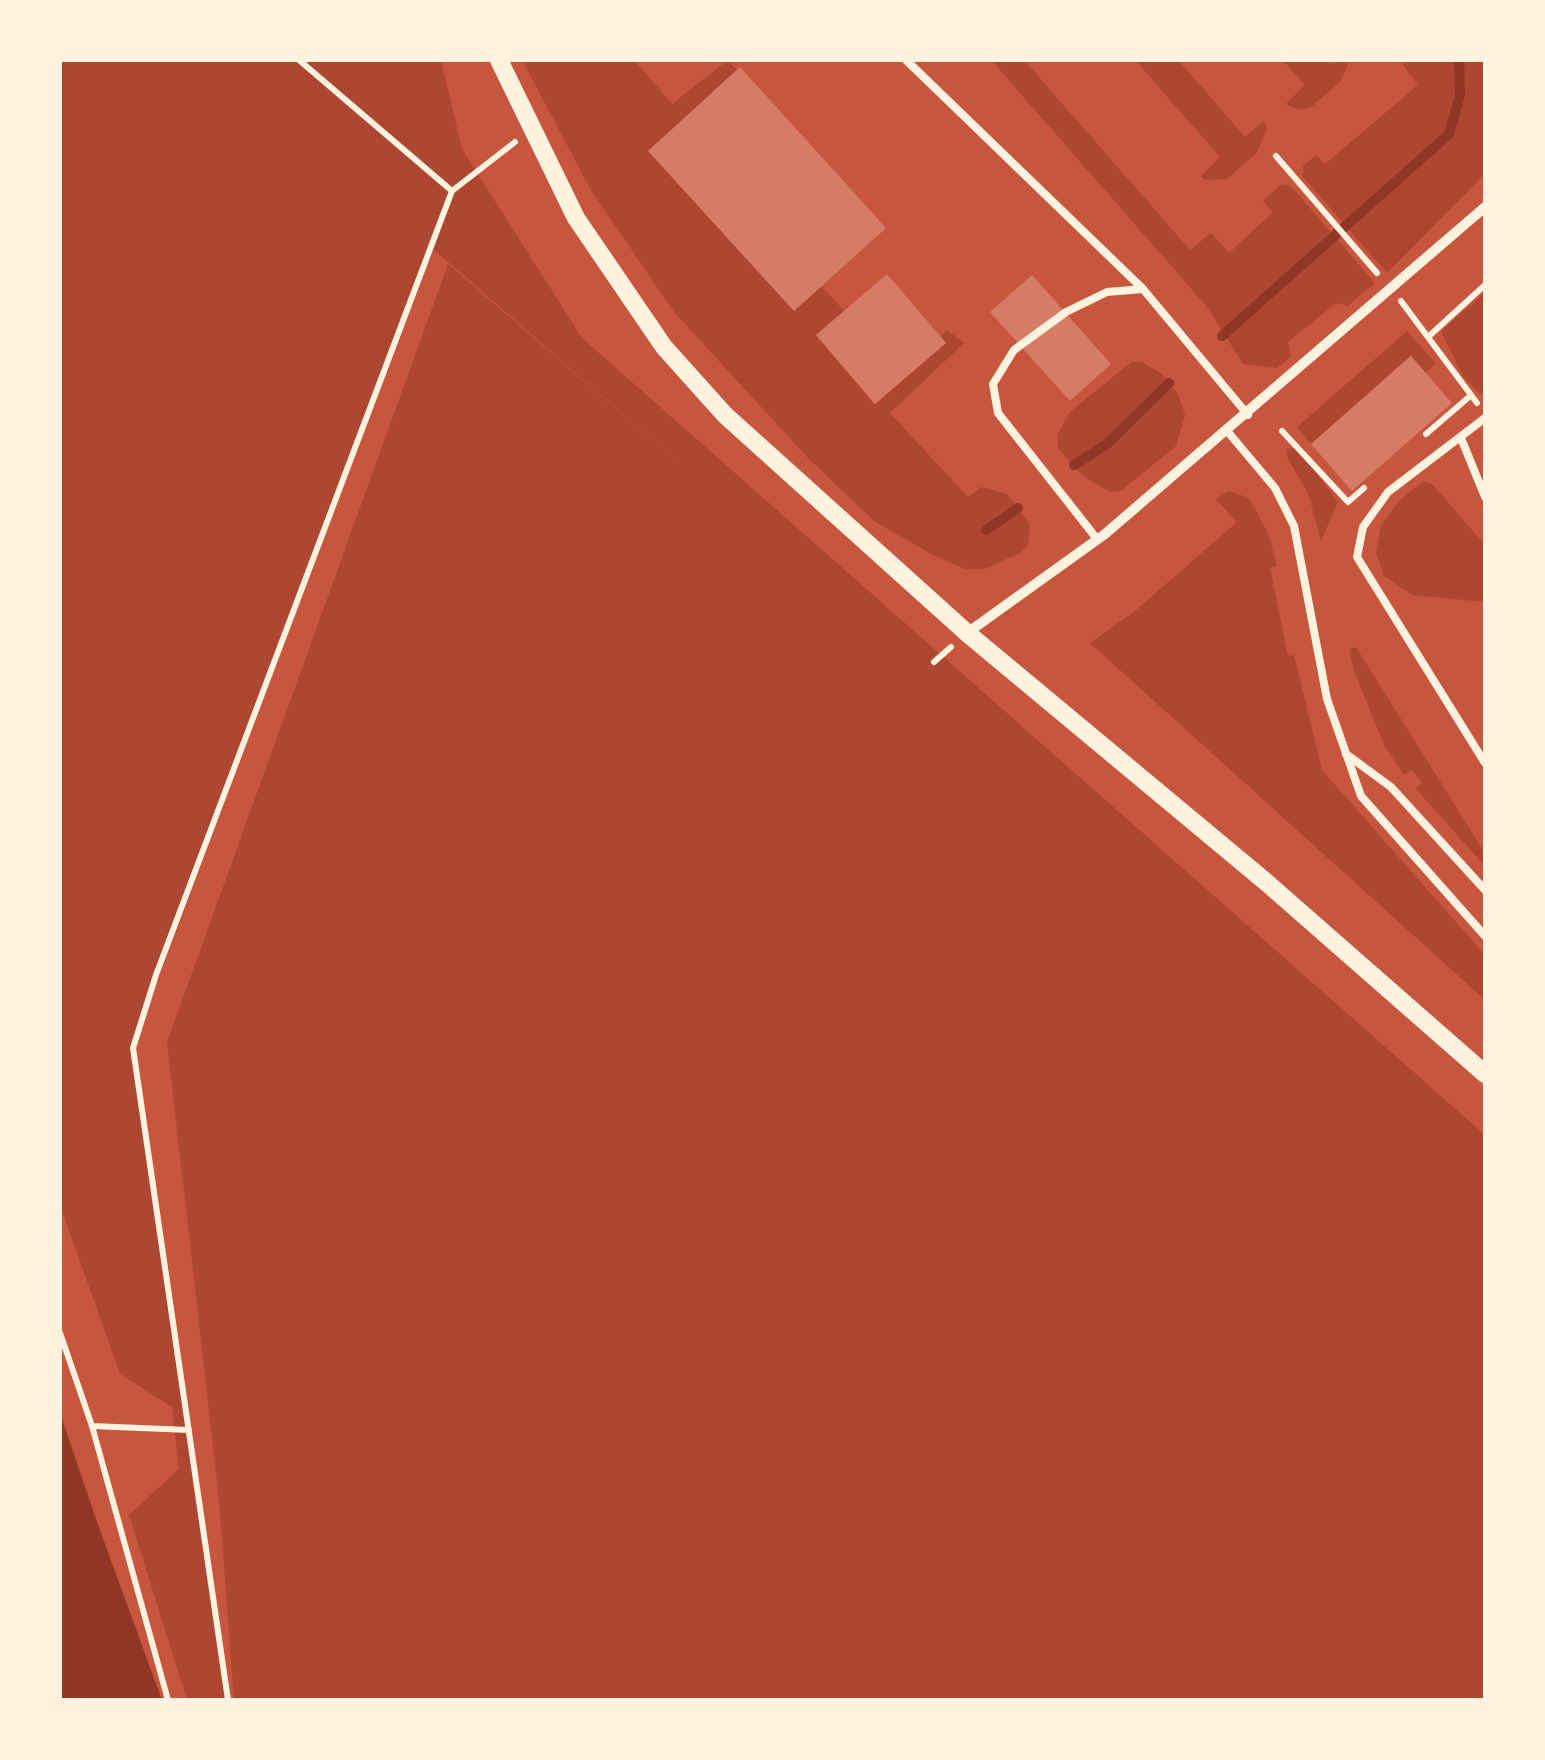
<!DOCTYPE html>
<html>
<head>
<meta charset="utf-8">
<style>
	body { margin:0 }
	#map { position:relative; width:1545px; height:1760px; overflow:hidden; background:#c8553d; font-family:"Varela Round",sans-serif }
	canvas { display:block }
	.frame { position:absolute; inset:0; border:62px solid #fff3e0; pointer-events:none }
</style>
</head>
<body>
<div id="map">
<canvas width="1545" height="1760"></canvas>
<div class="frame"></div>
</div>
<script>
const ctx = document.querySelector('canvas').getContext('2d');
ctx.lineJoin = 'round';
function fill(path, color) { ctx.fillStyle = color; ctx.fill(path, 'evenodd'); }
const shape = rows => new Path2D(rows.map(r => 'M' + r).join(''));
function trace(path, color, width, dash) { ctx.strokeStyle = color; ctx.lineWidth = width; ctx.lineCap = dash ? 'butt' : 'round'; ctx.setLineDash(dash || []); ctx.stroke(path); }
fill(shape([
	[60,60,441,60,462,149,582,338,1485,1135,1485,1700,234,1700,219,1499,167,1042,448,264,694,476,432,248,133,1047,228,1700,187,1700,129,1515,179,1469,172,1407,120,1374,60,1205],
	[522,60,634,60,672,104,728,60,737,70,649,151,794,311,822,286,844,311,816,335,874,404,946,343,941,336,947,330,964,343,890,413,968,497,981,487,1007,494,1030,525,1028,545,1020,553,984,569,965,569,933,555,874,521,808,458,674,312,592,192],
	[991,60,1024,60,1190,250,1211,233,1229,253,1273,212,1263,201,1280,185,1290,185,1375,283,1348,306,1336,303,1288,342,1291,357,1277,368,1243,364,1207,307],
	[1135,60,1178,60,1245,137,1264,121,1267,129,1256,154,1227,179,1205,180,1201,176,1220,157],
	[1283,60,1326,60,1330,64,1350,60,1340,82,1311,107,1299,110,1286,104,1305,85],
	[1409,60,1485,60,1485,174,1387,273,1303,177,1303,166,1316,155,1325,164,1418,85,1403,65],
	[1485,293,1485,391,1481,395,1462,375,1441,331],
	[1407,331,1435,363,1426,373,1410,356,1311,444,1297,427],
	[1131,362,1141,362,1161,373,1178,394,1185,415,1176,446,1121,491,1110,492,1083,476,1058,449,1058,434,1070,412],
	[1297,447,1338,502,1321,541,1308,493,1288,459,1286,449],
	[1423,481,1432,484,1485,545,1485,602,1412,595,1384,576,1376,553,1381,525,1399,501],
	[1229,491,1249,498,1268,533,1277,566,1270,568,1288,656,1294,655,1322,770,1485,955,1485,1000,1090,643,1135,611,1237,522,1216,499],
	[1356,647,1485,853,1485,866,1416,789,1422,783,1412,770,1404,775,1384,745,1354,671,1349,649]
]), '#ae4732');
fill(shape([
	[60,1413,98,1525,162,1700,60,1700]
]), '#8f3625');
trace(shape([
	[1222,336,1449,134,1460,95,1459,60],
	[1074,465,1107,444,1169,383],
	[986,530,1018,508]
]), '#8f3625', 10);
fill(shape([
	[740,67,886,228,794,311,648,151],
	[887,274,946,343,875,404,816,335],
	[1032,275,1111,364,1070,401,990,312],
	[1411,356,1452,403,1352,491,1311,444]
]), '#d67c66');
trace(shape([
	[299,60,452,191],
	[1276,156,1377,273],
	[1401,301,1477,403],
	[1428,337,1485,285],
	[1282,431,1348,502,1364,488],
	[1426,434,1469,397],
	[934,662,951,647],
	[60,1333,92,1426,168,1700],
	[92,1426,189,1430],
	[228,1700,133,1048,156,975,452,191,515,142]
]), '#fff3e0', 6);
trace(shape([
	[906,60,1143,289],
	[1485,418,1388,492,1363,527,1357,557,1485,763],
	[1228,432,1275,488,1294,526,1327,699,1361,796,1485,936],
	[1461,438,1485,497],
	[1097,539,998,413,993,384,1014,350,1066,312,1107,292,1143,289,1248,415],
	[1346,754,1391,787,1485,890]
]), '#fff3e0', 8);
trace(shape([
	[967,633,1105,534,1485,207]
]), '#fff3e0', 10);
trace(shape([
	[499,60,576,218,664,347,725,415,967,633,1266,882,1485,1074]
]), '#fff3e0', 18);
</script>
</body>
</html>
